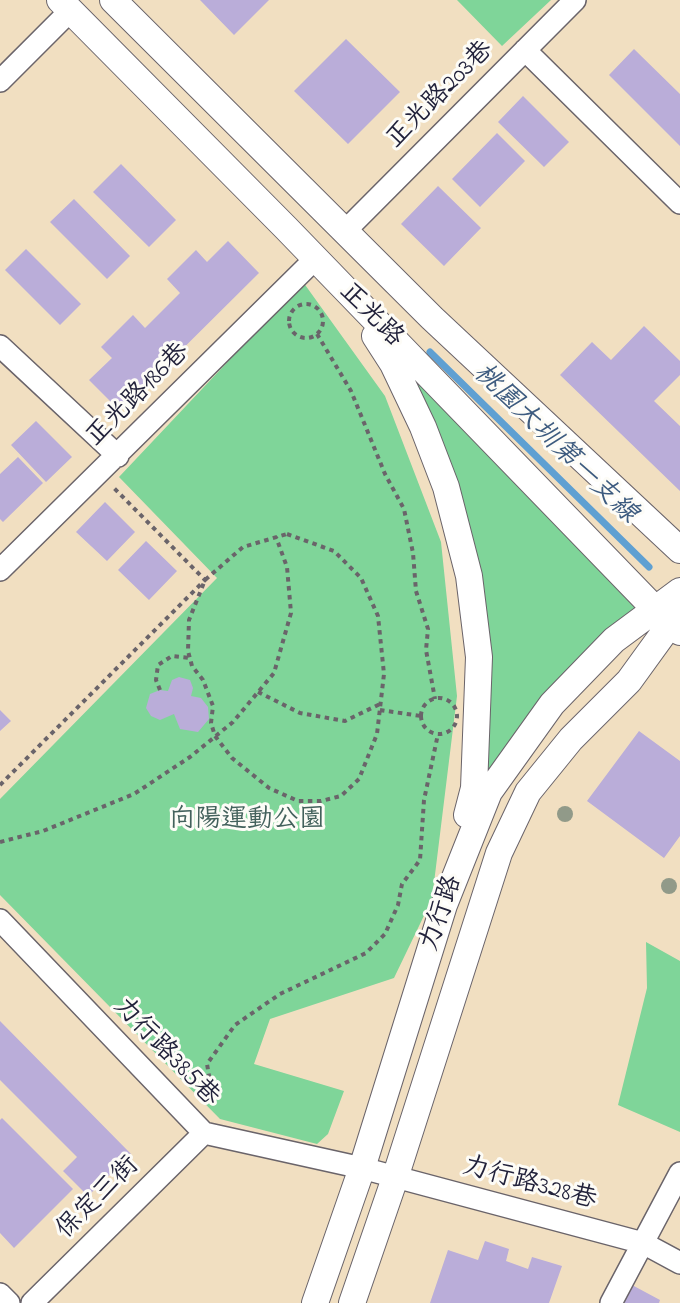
<!DOCTYPE html>
<html>
<head>
<meta charset="utf-8">
<style>
	body { margin:0 }
	canvas { display:block; background:#f1dfc1 }
</style>
</head>
<body>
<canvas width="680" height="1303"></canvas>
<script>
const ctx = document.querySelector('canvas').getContext('2d');
ctx.lineJoin = 'round';
function fill(path, color) { ctx.fillStyle = color; ctx.fill(path, 'evenodd'); }
const shape = rows => new Path2D(rows.map(r => 'M' + r).join(''));
function trace(path, color, width, dash) { ctx.strokeStyle = color; ctx.lineWidth = width; ctx.lineCap = dash ? 'butt' : 'round'; ctx.setLineDash(dash || []); ctx.stroke(path); }
function label(font, color, halo, rows, align = 'center') {
  ctx.font = font + ' "Indie Flower","LXGW WenKai TC",sans-serif'; ctx.lineWidth = 6; ctx.setLineDash([]); ctx.textBaseline = 'middle'; ctx.strokeStyle = halo; ctx.fillStyle = color; for (const [text, x, y, turn = 0] of rows) {
    ctx.save(); ctx.translate(x, y); ctx.rotate((+turn || 0) * Math.PI / 180); ctx.textAlign = isNaN(turn) ? turn : align; if (halo) ctx.strokeText(text, 0, 0); ctx.fillText(text, 0, 0); ctx.restore();
  }
}
fill(shape([
	[457,0,551,0,502,46],
	[303,282,385,396,441,542,457,696,432,899,394,978,270,1019,254,1064,344,1091,328,1134,317,1144,220,1119,0,895,0,799,217,578,119,477],
	[398,359,635,608,607,629,540,699,481,789,485,658],
	[646,942,680,961,680,1132,618,1105,647,988]
]), '#7fd599');
trace(shape([
	[430,352,649,567]
]), '#5fa0d2', 7);
fill(shape([
	[200,0,269,0,234,35],
	[346,39,400,92,348,144,294,91],
	[634,49,680,94,680,146,609,75],
	[523,96,569,142,544,167,498,122],
	[497,133,525,161,480,207,452,179],
	[121,164,176,220,149,247,93,192],
	[438,186,481,228,444,266,401,224],
	[74,199,130,256,107,279,50,222],
	[228,241,259,273,120,411,89,380,112,358,101,347,133,315,145,328,180,293,167,279,196,250,207,262],
	[26,249,81,304,60,325,5,270],
	[644,326,680,361,680,375,654,401,680,426,680,491,560,375,592,342,611,360],
	[36,421,72,457,46,482,11,445],
	[18,457,43,483,3,522,0,519,0,474],
	[105,502,135,532,107,561,76,532],
	[146,541,177,571,149,600,118,570],
	[179,677,190,680,193,688,191,696,201,698,208,707,209,719,198,732,180,729,174,714,160,720,151,716,146,708,150,694,160,690,168,691,172,680],
	[0,710,11,721,0,731],
	[639,731,680,761,680,836,664,858,587,801],
	[0,1021,131,1154,88,1196,63,1171,77,1157,0,1080],
	[2,1118,73,1189,14,1248,0,1233,0,1120],
	[485,1241,509,1249,506,1261,528,1269,532,1257,562,1266,549,1303,430,1303,448,1250,478,1260],
	[632,1285,660,1300,659,1303,622,1303]
]), '#baadd9');
const minor = shape([
	[525,50,680,203],
	[0,81,71,10],
	[345,231,575,0],
	[0,346,118,456],
	[0,570,315,259],
	[0,920,204,1133,362,1168,643,1243,680,1263],
	[0,1294,9,1303],
	[32,1303,204,1133],
	[611,1303,680,1173]
]);
const tertiary = shape([
	[60,0,286,228,654,608,680,632],
	[113,0,432,318,680,550],
	[375,336,393,364,423,427,446,487,469,576,479,657,474,788,467,815],
	[315,1303,362,1168,444,905,489,792,552,704,614,640,680,591],
	[352,1303,395,1178,499,853,528,792,571,739,629,681,679,612]
]);
trace(minor, '#6a646a', 24);
trace(tertiary, '#6a646a', 28);
trace(shape([
	'289 321a17 17 0 1 1 34 0a17 17 0 1 1-34 0Z',
	[317,334,351,391,385,474,404,509,413,553,416,591,428,629,426,650,435,699],
	[287,534,334,551,361,578,378,616,384,674,377,734,359,779,341,796,321,801,298,801,269,788,232,758,215,736,211,723,213,706,203,680,192,666,188,651,189,620,205,580,243,547,287,534],
	[160,690,156,680,158,665,172,656,190,658],
	[258,692,300,713,345,721,380,704],
	'421 716a18 18 0 1 1 36 0a18 18 0 1 1-36 0Z',
	[380,710,421,716],
	[0,785,205,580,112,486],
	[0,842,43,831,134,794,190,757,233,722,274,673,291,613,287,567,276,537],
	[211,1087,207,1064,235,1025,280,994,366,953,385,934,398,905,402,884,420,860,424,800,438,734]
]), '#6a646a', 4, [4.5, 4.5]);
trace(minor, '#fff', 21);
trace(tertiary, '#fff', 26);
ctx.fillStyle = '#919a89';
for (const [x, y] of [
	[565,814],
	[669,886]
]) { ctx.beginPath(); ctx.arc(x, y, 8, 0, 2 * Math.PI); ctx.fill(); }
label('26px', '#22223b', '#fdfcf7', [
	["正光路203巷",441,96,-45],
	["正光路",370,316,45],
	["正光路186巷",139,396,-45],
	["力行路",443,914,-71],
	["力行路385巷",165,1053,46],
	["力行路328巷",529,1185,15],
	["保定三街",99,1199,-45]
]);
label('26px', '#43615c', '#fdfcf7', [
	["向陽運動公園",247,822]
]);
label('italic 27px', '#3d5b7f', '#fdfcf7', [
	["桃園大圳第一支線",554,445,44]
]);
</script>
</body>
</html>
